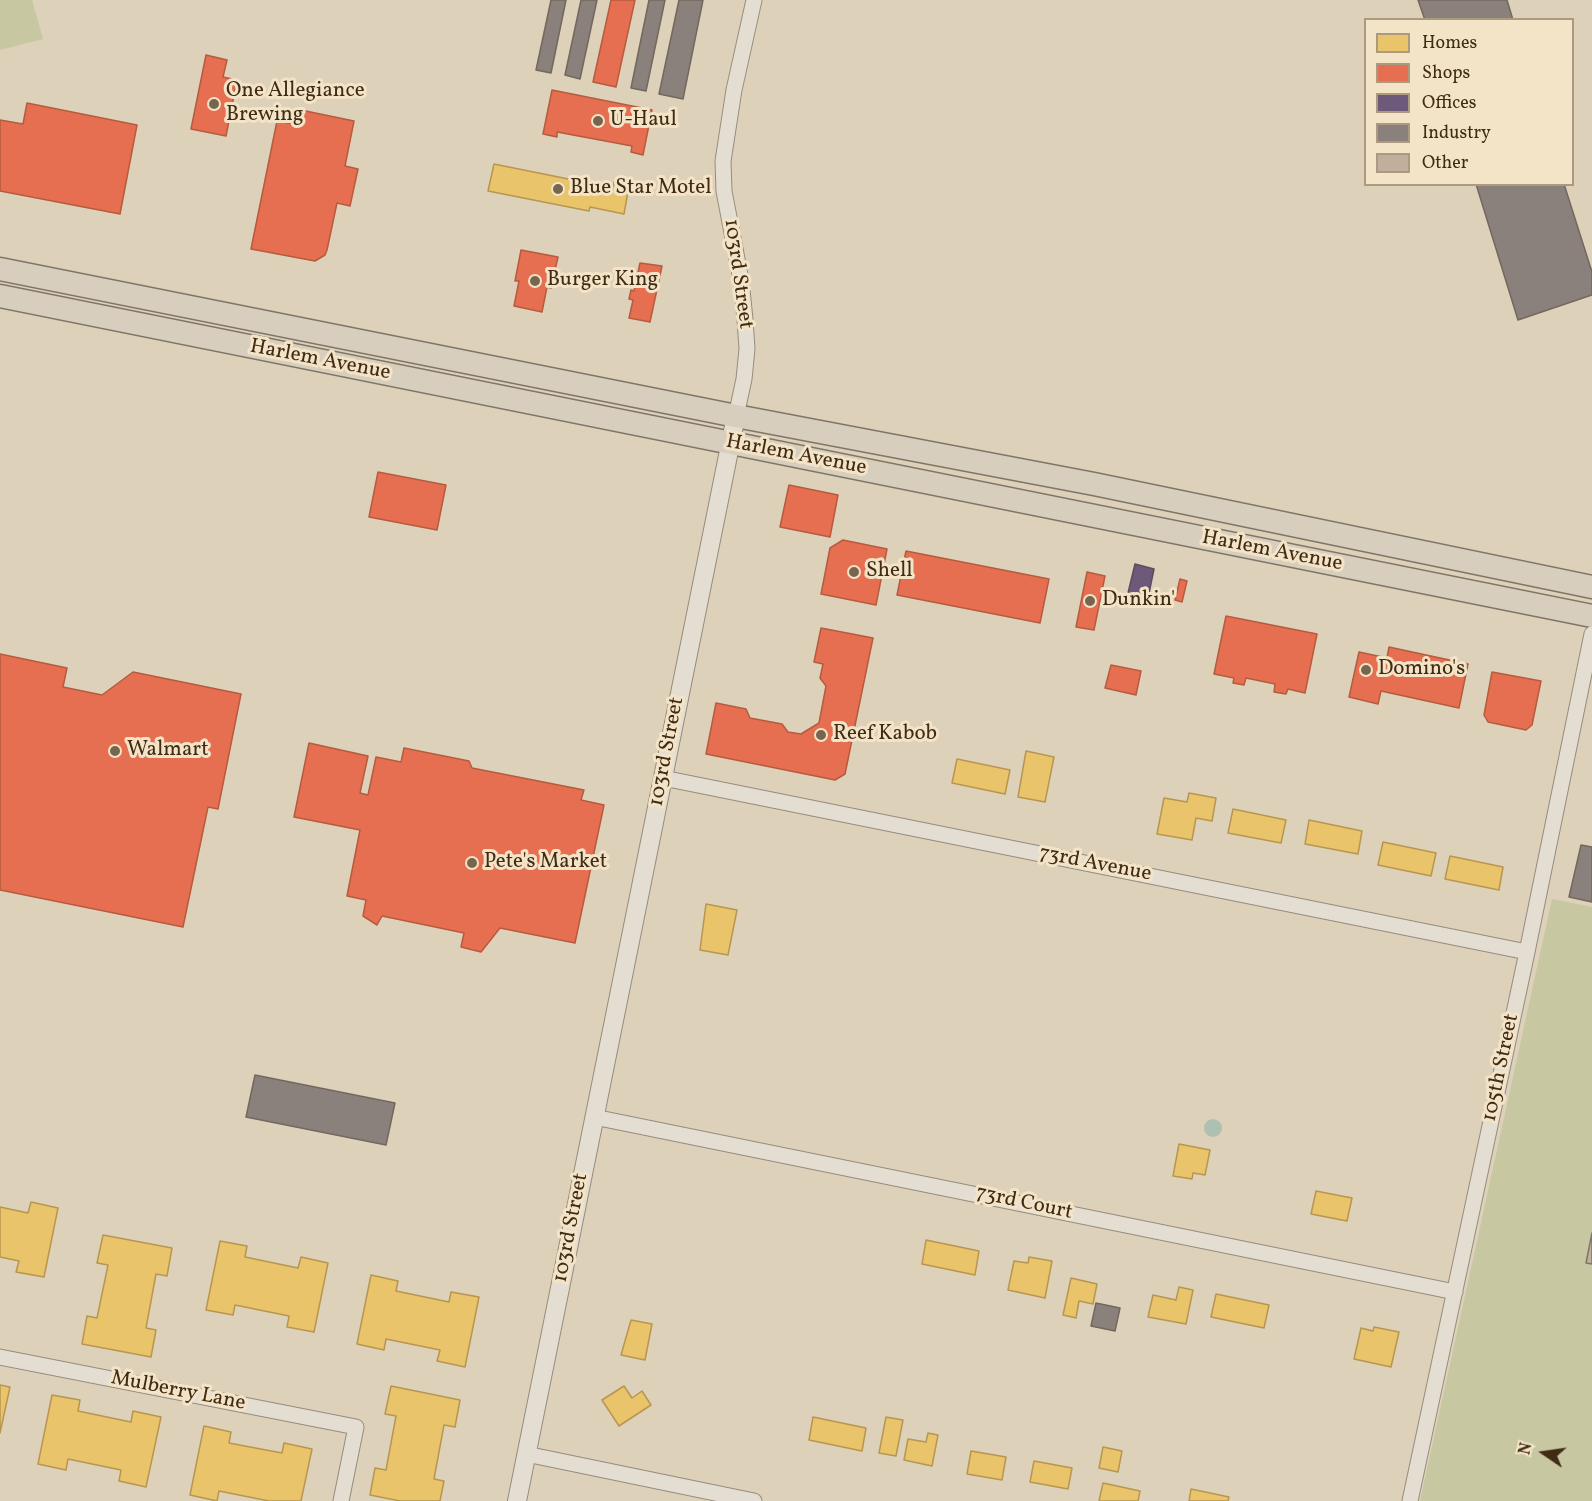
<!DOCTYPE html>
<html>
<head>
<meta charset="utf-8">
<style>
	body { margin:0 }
	#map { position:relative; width:1592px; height:1501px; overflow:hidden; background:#ded1ba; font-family:Vollkorn,serif }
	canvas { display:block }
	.legend { position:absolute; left:1364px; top:18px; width:210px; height:168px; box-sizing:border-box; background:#f3e4c8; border:2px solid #ac9a80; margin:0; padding:8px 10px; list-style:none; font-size:18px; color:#412b14 }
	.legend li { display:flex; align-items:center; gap:12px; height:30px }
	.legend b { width:30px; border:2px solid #ac9a80 }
	.north { position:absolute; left:1514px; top:1423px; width:60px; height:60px; -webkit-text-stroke:4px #f3e4c8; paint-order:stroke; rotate:283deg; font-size:16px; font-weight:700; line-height:24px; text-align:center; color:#412b14 }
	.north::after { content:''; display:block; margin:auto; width:21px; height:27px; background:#412b14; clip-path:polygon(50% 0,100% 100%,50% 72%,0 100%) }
</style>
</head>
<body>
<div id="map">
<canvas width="1592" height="1501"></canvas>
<ul class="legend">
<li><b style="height:16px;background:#e9c46a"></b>Homes</li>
<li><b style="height:16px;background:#e76f51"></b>Shops</li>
<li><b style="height:16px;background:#6d597a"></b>Offices</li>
<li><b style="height:16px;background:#8a817c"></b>Industry</li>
<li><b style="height:16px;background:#c2ae9d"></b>Other</li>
</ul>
<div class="north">N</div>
</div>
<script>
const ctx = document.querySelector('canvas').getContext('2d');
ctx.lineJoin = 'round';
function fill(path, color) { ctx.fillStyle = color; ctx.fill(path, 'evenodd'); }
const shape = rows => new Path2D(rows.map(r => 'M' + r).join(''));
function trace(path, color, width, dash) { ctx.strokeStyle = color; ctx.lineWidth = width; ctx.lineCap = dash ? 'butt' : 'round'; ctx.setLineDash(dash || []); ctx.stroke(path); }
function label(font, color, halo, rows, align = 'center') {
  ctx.font = font + ' Vollkorn,serif'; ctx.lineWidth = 6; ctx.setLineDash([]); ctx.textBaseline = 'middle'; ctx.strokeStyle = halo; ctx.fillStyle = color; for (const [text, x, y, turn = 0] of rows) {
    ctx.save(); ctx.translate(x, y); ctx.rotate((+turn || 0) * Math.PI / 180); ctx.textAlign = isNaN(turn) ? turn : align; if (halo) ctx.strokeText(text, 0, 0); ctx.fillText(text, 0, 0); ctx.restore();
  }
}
fill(shape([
	[0,0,32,0,43,39,0,50],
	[1552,899,1592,907,1592,1501,1420,1501]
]), '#c7c7a1');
fill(shape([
	'1204 1128a9 9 0 1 1 18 0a9 9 0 1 1-18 0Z'
]), '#aec0b2');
const homes = shape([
	[494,164,613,188,614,182,629,186,624,214,590,207,589,211,488,191,494,164],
	[1026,751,1054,757,1045,802,1018,797,1026,751],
	[957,759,1010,770,1005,794,952,783,957,759],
	[1189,793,1216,798,1212,821,1196,818,1192,840,1157,834,1164,798,1187,802,1189,793],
	[1233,809,1286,820,1281,843,1228,833,1233,809],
	[1309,820,1362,831,1358,854,1305,844,1309,820],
	[1383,842,1436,853,1431,876,1378,865,1383,842],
	[1450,856,1503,867,1499,890,1445,879,1450,856],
	[706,904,737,910,728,955,700,950,706,904],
	[1179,1144,1210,1150,1205,1175,1193,1173,1192,1179,1173,1176,1179,1144],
	[1316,1191,1352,1198,1347,1221,1311,1214,1316,1191],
	[31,1202,58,1208,44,1277,16,1272,19,1261,0,1257,0,1207,28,1213,31,1202],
	[103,1235,172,1248,167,1276,156,1274,146,1328,156,1330,151,1357,82,1344,87,1316,97,1318,108,1265,97,1263,103,1235],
	[926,1240,979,1251,975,1275,922,1264,926,1240],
	[220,1241,247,1246,245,1257,298,1268,301,1257,328,1263,314,1332,287,1327,289,1316,235,1305,233,1315,206,1310,220,1241],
	[1029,1257,1052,1261,1045,1298,1008,1290,1014,1261,1028,1263,1029,1257],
	[371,1275,398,1281,396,1291,449,1302,451,1292,479,1297,465,1367,437,1361,440,1350,386,1339,384,1350,357,1344,371,1275],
	[1071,1278,1097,1284,1093,1304,1079,1301,1076,1318,1063,1315,1071,1278],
	[1179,1287,1193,1290,1186,1324,1148,1317,1153,1295,1176,1300,1179,1287],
	[1216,1294,1269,1305,1264,1328,1211,1317,1216,1294],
	[631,1320,652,1324,645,1360,621,1355,631,1320],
	[1374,1327,1399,1332,1391,1367,1354,1359,1361,1328,1373,1331,1374,1327],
	[0,1385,10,1387,0,1433,0,1385],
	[391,1386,460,1400,455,1427,444,1425,434,1479,444,1481,440,1501,400,1501,370,1495,375,1468,386,1470,396,1416,385,1414,391,1386],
	[624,1386,632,1398,642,1391,651,1405,619,1426,602,1400,624,1386],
	[52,1395,80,1400,78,1411,131,1422,133,1411,161,1417,146,1487,119,1481,121,1470,68,1459,66,1470,38,1464,52,1395],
	[813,1417,866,1428,862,1451,809,1440,813,1417],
	[886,1417,903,1420,896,1456,879,1453,886,1417],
	[204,1426,231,1432,229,1443,282,1453,284,1443,312,1449,301,1501,269,1501,219,1491,217,1501,190,1495,204,1426],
	[928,1433,938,1435,932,1466,904,1460,908,1439,926,1442,928,1433],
	[1103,1447,1122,1451,1118,1472,1099,1468,1103,1447],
	[971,1451,1006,1457,1002,1480,967,1474,971,1451],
	[1034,1461,1072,1468,1068,1489,1030,1482,1034,1461],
	[1103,1483,1140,1491,1138,1501,1099,1501,1103,1483],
	[1191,1489,1229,1497,1228,1501,1189,1501,1191,1489]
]);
fill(homes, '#e9c46a');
trace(homes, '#b79650', 1.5);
const shops = shape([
	[611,0,635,0,616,87,593,82,611,0],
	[206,55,227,60,223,77,237,80,226,136,191,129,206,55],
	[552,90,652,110,643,155,631,152,632,146,557,132,557,137,543,134,552,90],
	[27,103,137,125,120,214,0,191,0,120,23,124,27,103],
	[296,109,354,121,345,166,358,169,350,206,337,203,327,250,325,255,315,261,251,249,277,121,293,124,296,109],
	[521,250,558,257,551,288,547,287,542,312,514,306,519,281,515,281,521,250],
	[640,263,662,266,650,322,629,318,633,300,629,299,631,290,634,291,640,263],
	[378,472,446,485,437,530,369,517,378,472],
	[789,485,838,495,830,537,780,527,789,485],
	[843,540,887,549,876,605,821,594,830,548,843,540],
	[906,551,1049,579,1040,623,897,595,906,551],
	[1087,572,1105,576,1094,630,1076,627,1087,572],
	[1180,579,1187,581,1182,602,1175,600,1180,579],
	[1226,616,1317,634,1305,693,1288,689,1286,694,1274,692,1275,684,1246,678,1244,685,1233,683,1234,678,1214,674,1226,616],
	[821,628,873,638,845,774,835,780,706,754,716,703,746,709,750,718,782,724,788,732,801,734,819,723,826,686,820,678,823,664,814,662,821,628],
	[1389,647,1468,664,1459,708,1381,691,1378,704,1349,697,1359,652,1387,658,1389,647],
	[0,654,67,668,63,687,102,695,133,672,241,694,218,809,208,807,183,927,0,890,0,654],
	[1111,665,1141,671,1136,695,1105,688,1111,665],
	[1492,672,1541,681,1532,725,1526,730,1488,722,1484,715,1492,672],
	[309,743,368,756,360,793,368,795,376,757,401,762,404,748,469,761,472,768,584,790,581,800,604,805,575,943,500,928,481,952,461,947,464,933,382,916,377,925,363,916,366,900,347,896,360,830,294,817,309,743]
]);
fill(shops, '#e76f51');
trace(shops, '#b55b3f', 1.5);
const offices = shape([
	[1135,564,1154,569,1148,598,1128,593,1135,564]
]);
fill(offices, '#6d597a');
trace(offices, '#604b5b', 1.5);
const industry = shape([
	[551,0,566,0,551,73,536,70,551,0],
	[581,0,597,0,580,79,565,75,581,0],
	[649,0,665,0,646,91,631,88,649,0],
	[679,0,703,0,683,99,659,94,679,0],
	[1418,0,1507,0,1513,20,1425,20,1418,0],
	[1476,184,1564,184,1592,272,1592,295,1518,320,1476,184],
	[1581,845,1592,847,1592,902,1569,897,1581,845],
	[255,1075,395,1103,386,1145,246,1117,255,1075],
	[1096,1303,1120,1308,1115,1331,1091,1326,1096,1303]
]);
fill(industry, '#8a817c');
trace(industry, '#74675d', 1.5);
const building = shape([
	[1592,1233,1592,1264,1586,1263,1592,1233]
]);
fill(building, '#c2ae9d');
trace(building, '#7f7667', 1.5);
const minor = shape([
	[736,416,744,379,747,349,745,319,741,280,724,191,723,161,734,90,754,0],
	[663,778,1527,952],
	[594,1117,1455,1292],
	[0,1357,356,1427,341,1501],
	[526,1454,754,1501],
	[1410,1501,1527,952,1592,634]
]);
const tertiary = shape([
	[517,1501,736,416]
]);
const primary = shape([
	[0,269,736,416,1094,484,1592,587],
	[0,296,1592,616]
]);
trace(minor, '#968c7c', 17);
trace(tertiary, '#968c7c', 20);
trace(primary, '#7f7667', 25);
trace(minor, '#e4ded2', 15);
trace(tertiary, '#e4ded2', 18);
trace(primary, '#d8cebd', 22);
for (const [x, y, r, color] of [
	[214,104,6,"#78654e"],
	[598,121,6,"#78654e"],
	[558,189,6,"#78654e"],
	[535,281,6,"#78654e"],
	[854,572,6,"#78654e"],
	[1090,601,6,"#78654e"],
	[1366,670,6,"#78654e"],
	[821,735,6,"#78654e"],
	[115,751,6,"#78654e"],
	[472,863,6,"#78654e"]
]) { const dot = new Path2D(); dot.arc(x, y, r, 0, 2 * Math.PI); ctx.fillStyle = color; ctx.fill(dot); trace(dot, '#f3e4c8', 2); }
label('21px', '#412b14', '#f3e4c8', [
	["One Allegiance",226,92],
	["Brewing",226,116],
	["U-Haul",610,121],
	["Blue Star Motel",570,189],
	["Burger King",547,281],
	["Shell",866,572],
	["Dunkin'",1102,601],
	["Domino's",1378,670],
	["Reef Kabob",833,735],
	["Walmart",127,751],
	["Pete's Market",484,863]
], 'left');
label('21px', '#412b14', '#f3e4c8', [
	["103rd Street",737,274,82],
	["Harlem Avenue",320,361,11],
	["Harlem Avenue",796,456,11],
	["Harlem Avenue",1272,552,11],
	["103rd Street",668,752,-79],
	["73rd Avenue",1095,865,11],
	["105th Street",1502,1068,-78],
	["73rd Court",1024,1204,12],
	["103rd Street",572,1228,-79],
	["Mulberry Lane",178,1392,11]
]);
</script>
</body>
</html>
